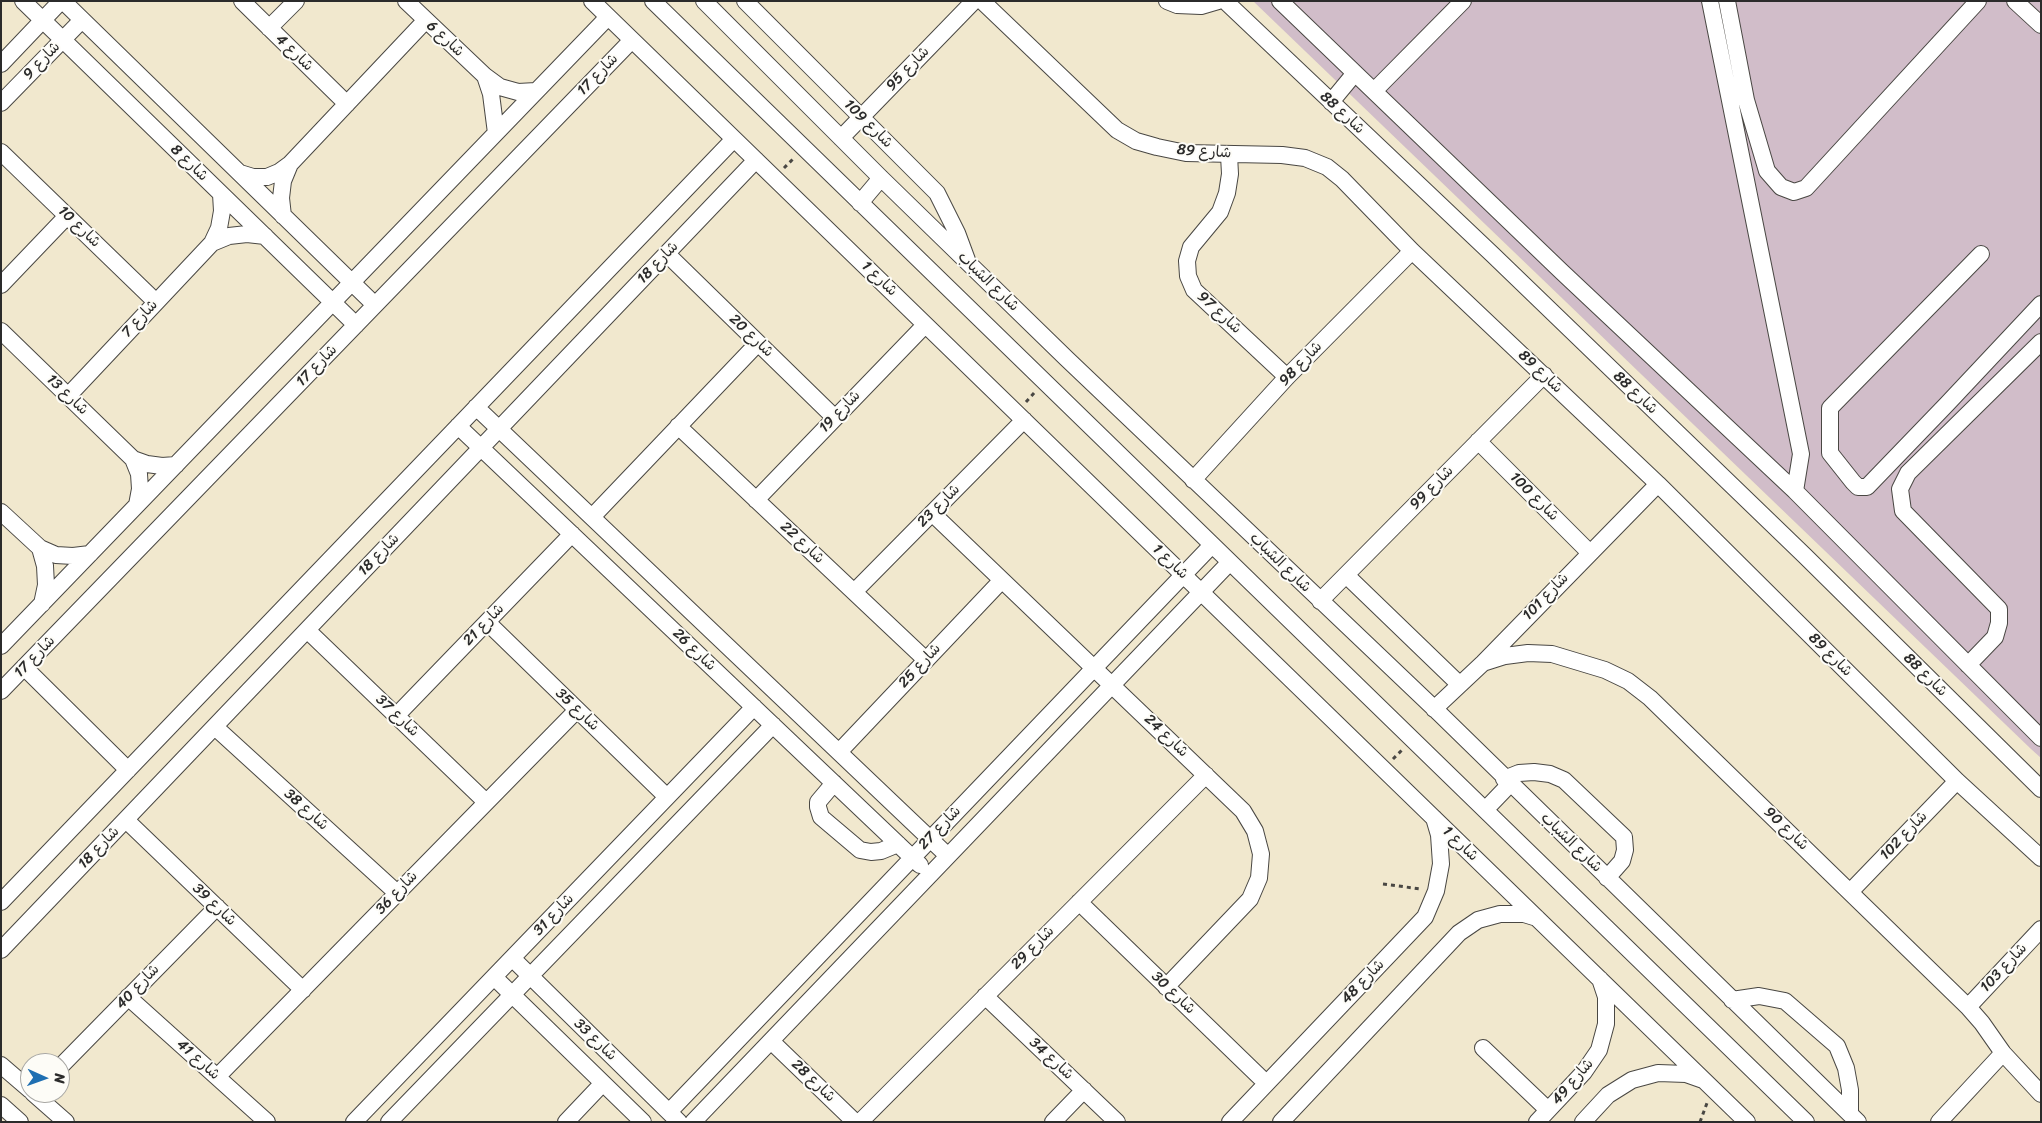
<!DOCTYPE html>
<html>
<head>
<meta charset="utf-8">
<style>
	body { margin:0 }
	#map { position:relative; width:2042px; height:1123px; overflow:hidden; background:#f1e8ce; font-family:Sriracha,sans-serif }
	canvas { display:block }
	.frame { position:absolute; inset:0; border:2px solid #2b2b2b; pointer-events:none }
	.north { position:absolute; left:20px; top:1053px; width:50px; height:50px; box-sizing:border-box; background:#fdfcf7; border:1px solid #a9a8a5; border-radius:50%; rotate:92deg; font-size:14px; font-weight:700; line-height:20px; text-align:center; color:#2b2b2b }
	.north::after { content:''; display:block; margin:auto; width:18px; height:22px; background:#1f6fb2; clip-path:polygon(50% 0,100% 100%,50% 72%,0 100%) }
</style>
</head>
<body>
<div id="map">
<canvas width="2042" height="1123"></canvas>
<div class="frame"></div>
<div class="north">N</div>
</div>
<script>
const ctx = document.querySelector('canvas').getContext('2d');
ctx.lineJoin = 'round';
function fill(path, color) { ctx.fillStyle = color; ctx.fill(path, 'evenodd'); }
const shape = rows => new Path2D(rows.map(r => 'M' + r).join(''));
function trace(path, color, width, dash) { ctx.strokeStyle = color; ctx.lineWidth = width; ctx.lineCap = dash ? 'butt' : 'round'; ctx.setLineDash(dash || []); ctx.stroke(path); }
function label(font, color, halo, rows, align = 'center') {
  ctx.font = font + ' Sriracha,"Playpen Sans Arabic",sans-serif'; ctx.lineWidth = 4; ctx.setLineDash([]); ctx.textBaseline = 'middle'; ctx.strokeStyle = halo; ctx.fillStyle = color; for (const [text, x, y, turn = 0] of rows) {
    ctx.save(); ctx.translate(x, y); ctx.rotate((+turn || 0) * Math.PI / 180); ctx.textAlign = isNaN(turn) ? turn : align; if (halo) ctx.strokeText(text, 0, 0); ctx.fillText(text, 0, 0); ctx.restore();
  }
}
fill(shape([
	[1253,1,2041,1,2041,758,2031,749]
]), '#d1bdc9');
const minor = shape([
	[23,1,356,325],
	[63,1,375,305],
	[242,1,347,104],
	[406,1,485,76,500,87,518,92,536,91],
	[592,1,1747,1122],
	[653,1,1806,1122],
	[704,1,881,178,1067,359,1439,713,1858,1122],
	[745,1,937,193,957,233,967,260],
	[982,1,1117,130,1136,141,1157,147,1186,153,1282,155,1305,158,1327,167,1342,179,1412,251,1658,484,1957,781,2041,858],
	[1167,1,1177,5,1201,6,1218,1],
	[1225,1,1493,255,1804,555,2041,789],
	[1280,1,1562,272,1795,491,2041,738],
	[1710,1,1801,454,1795,491],
	[1727,1,1746,100,1767,171,1781,187,1794,192,1806,188,1978,1],
	[2015,1,2041,25],
	[269,28,296,1],
	[1,64,61,1],
	[485,76,491,94,496,133],
	[1374,91,1463,1],
	[1331,102,1355,73],
	[1,103,82,20],
	[841,138,974,1],
	[1,152,156,302],
	[1229,155,1230,174,1227,193,1220,212,1191,247,1187,261,1188,276,1194,290,1287,377],
	[240,173,253,177,267,177,279,172,290,164,426,20],
	[860,203,881,178],
	[283,216,281,198,283,181,290,164],
	[212,243,229,236,247,234,265,236],
	[667,254,835,418],
	[1981,254,1830,408,1830,453,1853,482,1858,487,1867,487,1947,404,2041,304],
	[1,285,67,216],
	[1,331,133,459,139,474,140,489,137,505],
	[68,396,212,243,219,228,222,211,221,194],
	[476,407,948,856],
	[458,426,920,865],
	[678,426,926,660],
	[1478,441,1590,553],
	[133,459,147,464,162,466,176,465],
	[1193,480,1287,377,1412,251],
	[756,500,925,325],
	[1,512,40,548,56,555,73,556,90,554],
	[932,513,1243,811,1255,831,1261,854,1259,878,1250,899,1166,987],
	[592,517,758,343],
	[40,548,45,566,46,585,42,604],
	[1346,575,1459,684],
	[854,592,1024,420],
	[1320,601,1544,375],
	[487,622,667,797],
	[307,630,486,802],
	[1,646,608,17],
	[1483,663,1505,656,1528,653,1552,654,1605,670,1628,681,1650,698,1968,1007,1982,1023,2003,1053,2041,1094],
	[1968,665,1995,637,1999,623,1999,609,1903,511,1900,489,1908,473,2041,342],
	[24,667,128,770],
	[1,691,632,40],
	[1434,709,1483,663,1658,484],
	[396,716,572,534],
	[215,727,397,893],
	[839,752,1002,580],
	[1504,779,1519,773,1534,772,1550,774,1564,780,1624,837,1625,850,1622,861,1607,878],
	[834,783,818,802,818,807,821,817,860,850,871,852,881,851,898,844],
	[1485,810,1510,784],
	[126,820,303,990],
	[1850,892,1957,781],
	[1,902,734,139],
	[1079,902,1266,1083],
	[1,950,756,160],
	[512,958,679,1122],
	[494,977,643,1122],
	[985,996,1117,1122],
	[128,997,267,1122],
	[1732,1000,1759,996,1785,1001,1837,1046,1846,1068,1850,1090,1850,1114],
	[1968,1007,2041,929],
	[771,1041,855,1122],
	[1483,1048,1548,1110],
	[1,1065,30,1090],
	[60,1067,217,907],
	[217,1077,577,710],
	[33,1093,66,1122],
	[1,1105,20,1122],
	[669,1112,1212,545],
	[354,1122,754,707],
	[389,1122,773,725],
	[566,1122,603,1083],
	[693,1122,1230,562],
	[860,1122,1206,775],
	[1053,1122,1084,1090],
	[1230,1122,1425,917,1436,891,1441,864,1439,835,1434,818],
	[1281,1122,1459,933,1478,920,1500,914,1524,914,1537,918],
	[1537,1122,1584,1072,1599,1050,1606,1024,1606,997,1600,979],
	[1583,1122,1608,1095,1632,1080,1658,1073,1686,1074,1703,1080],
	[1939,1122,2003,1053]
]);
trace(minor, '#494743', 18);
trace(shape([
	[784,168,794,158],
	[1026,402,1035,392],
	[1393,759,1403,749],
	[1383,884,1421,889],
	[1700,1122,1707,1103]
]), '#494743', 3, [4, 4]);
trace(minor, '#fff', 16);
label('15px', '#2b2b2b', '#fdfcf7', [
	["شارع 6",445,39,43],
	["شارع 4",294,53,44],
	["شارع 9",42,61,-46],
	["شارع 95",908,69,-46],
	["شارع 17",598,75,-46],
	["شارع 88",1342,113,43],
	["شارع 109",868,124,45],
	["شارع 89",1204,152,4],
	["شارع 8",189,163,44],
	["شارع 10",79,227,44],
	["شارع 18",658,263,-46],
	["شارع 1",879,279,44],
	["شارع الشباب",988,282,44],
	["شارع 97",1219,313,43],
	["شارع 7",140,319,-47],
	["شارع 20",751,336,44],
	["شارع 98",1301,364,-46],
	["شارع 17",317,366,-46],
	["شارع 89",1540,372,44],
	["شارع 88",1635,393,44],
	["شارع 13",67,395,44],
	["شارع 19",840,412,-46],
	["شارع 99",1432,488,-45],
	["شارع 100",1534,497,45],
	["شارع 23",939,506,-45],
	["شارع 22",802,543,43],
	["شارع 18",379,555,-46],
	["شارع 1",1170,562,44],
	["شارع الشباب",1280,563,44],
	["شارع 101",1546,597,-46],
	["شارع 21",484,625,-46],
	["شارع 26",694,650,44],
	["شارع 89",1830,655,45],
	["شارع 17",35,657,-46],
	["شارع 25",920,666,-47],
	["شارع 88",1925,675,45],
	["شارع 35",577,710,44],
	["شارع 37",397,716,44],
	["شارع 24",1166,736,44],
	["شارع 38",306,810,42],
	["شارع 27",940,828,-46],
	["شارع 90",1786,829,44],
	["شارع 102",1904,836,-46],
	["شارع الشباب",1571,843,44],
	["شارع 1",1460,844,44],
	["شارع 18",99,848,-46],
	["شارع 36",397,893,-46],
	["شارع 39",214,905,44],
	["شارع 31",554,915,-46],
	["شارع 29",1033,948,-45],
	["شارع 103",2004,968,-47],
	["شارع 48",1363,982,-46],
	["شارع 40",138,987,-46],
	["شارع 30",1173,993,44],
	["شارع 33",595,1040,44],
	["شارع 34",1051,1059,43],
	["شارع 41",198,1060,42],
	["شارع 28",813,1081,44],
	["شارع 49",1573,1082,-49]
]);
</script>
</body>
</html>
